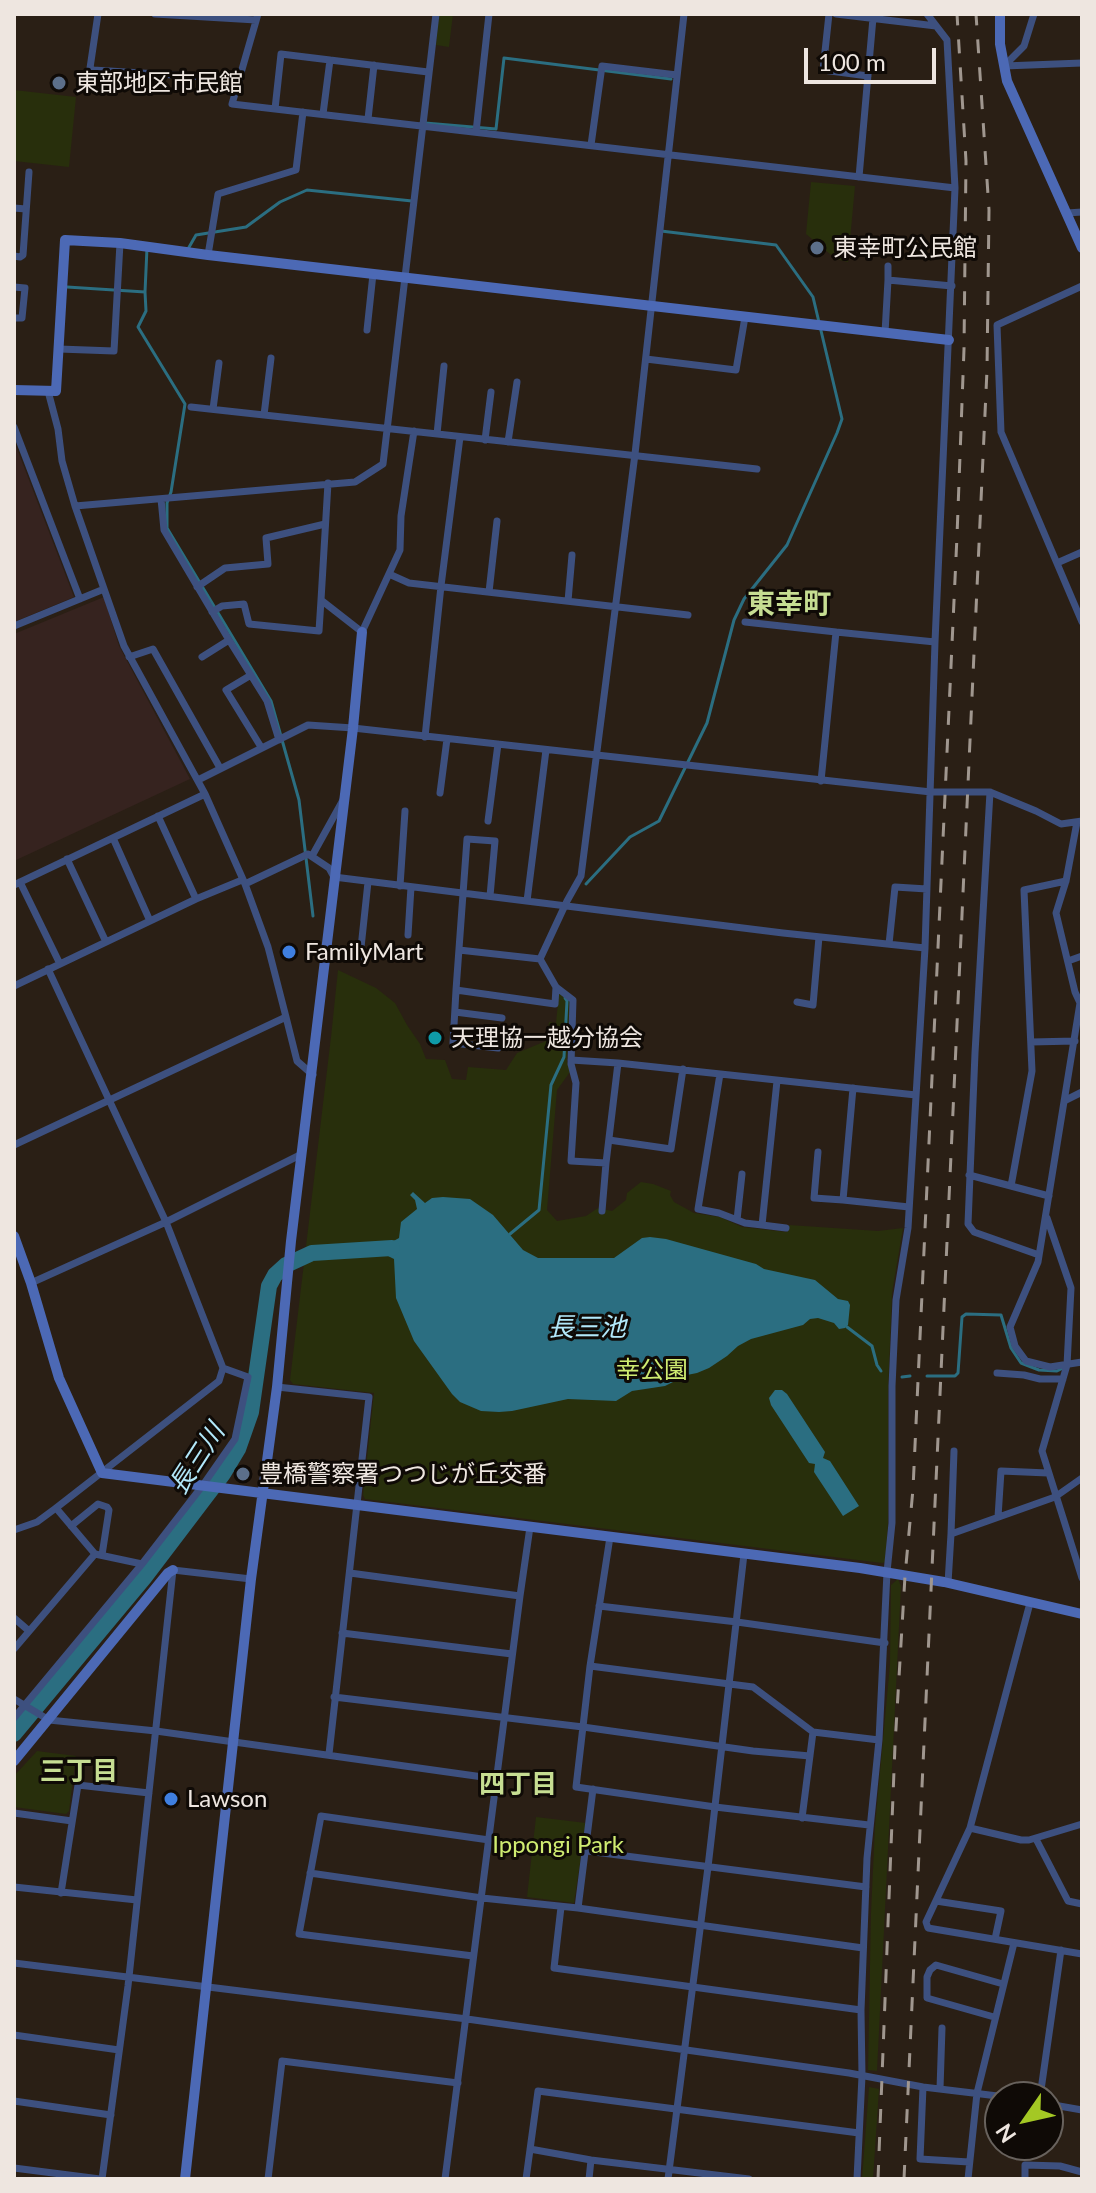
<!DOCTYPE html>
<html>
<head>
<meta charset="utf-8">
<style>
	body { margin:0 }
	#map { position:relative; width:1096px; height:2193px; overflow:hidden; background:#2a1f15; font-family:Lato,sans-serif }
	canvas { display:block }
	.frame { position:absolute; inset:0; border:16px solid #eee6e0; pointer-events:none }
	.north { position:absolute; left:984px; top:2081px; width:80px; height:80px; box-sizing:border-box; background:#0f0a06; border:2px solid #68625d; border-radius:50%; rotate:236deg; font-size:22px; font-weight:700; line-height:32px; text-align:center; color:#eee6e0 }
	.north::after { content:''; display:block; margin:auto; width:28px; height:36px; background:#a4c824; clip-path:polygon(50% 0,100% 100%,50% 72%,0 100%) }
	.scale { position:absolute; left:804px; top:48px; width:132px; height:36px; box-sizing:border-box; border:4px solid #eee6e0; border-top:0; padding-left:10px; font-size:24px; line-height:28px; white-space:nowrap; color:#eee6e0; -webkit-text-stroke:6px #0f0a06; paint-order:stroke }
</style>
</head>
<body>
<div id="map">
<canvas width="1096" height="2193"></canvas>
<div class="frame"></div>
<div class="north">N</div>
<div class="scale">100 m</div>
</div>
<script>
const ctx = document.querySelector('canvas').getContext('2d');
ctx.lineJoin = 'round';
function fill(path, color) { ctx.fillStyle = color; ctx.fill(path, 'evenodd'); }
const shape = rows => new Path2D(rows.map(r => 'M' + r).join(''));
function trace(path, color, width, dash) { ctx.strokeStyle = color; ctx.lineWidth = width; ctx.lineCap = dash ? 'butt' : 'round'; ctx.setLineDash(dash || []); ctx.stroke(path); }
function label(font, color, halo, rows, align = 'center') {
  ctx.font = font + ' Lato,"Noto Sans JP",sans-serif'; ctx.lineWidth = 6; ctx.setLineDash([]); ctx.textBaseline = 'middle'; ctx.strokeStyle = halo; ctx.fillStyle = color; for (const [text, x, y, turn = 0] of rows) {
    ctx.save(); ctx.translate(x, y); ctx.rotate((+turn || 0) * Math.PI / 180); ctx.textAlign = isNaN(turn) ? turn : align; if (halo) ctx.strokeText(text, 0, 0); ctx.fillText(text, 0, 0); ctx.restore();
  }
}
fill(shape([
	[14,441,74,597,14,622],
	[104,597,119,646,190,779,14,861,14,634]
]), '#36231f');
fill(shape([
	[439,14,453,14,449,47,436,45],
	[14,90,76,97,69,167,14,161],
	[811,182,855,186,848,262,836,259,806,234],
	[338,970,376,988,395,1003,407,1025,420,1044,426,1059,445,1060,452,1079,466,1080,468,1067,506,1070,517,1053,546,1041,549,1022,556,1023,559,993,562,991,570,1002,567,1061,570,1072,557,1090,547,1210,557,1221,586,1216,598,1208,612,1211,626,1200,627,1193,641,1182,653,1184,671,1191,670,1195,674,1202,694,1213,720,1217,742,1227,787,1232,789,1225,878,1231,903,1228,892,1293,888,1393,888,1524,885,1562,882,1563,365,1499,363,1495,374,1393,293,1384,290,1380,331,1037],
	[898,1579,901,1586,877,2071,868,2070,871,1913,875,1826,890,1664,891,1585],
	[37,1751,76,1756,69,1811,66,1814,14,1807,14,1776],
	[536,1817,586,1823,574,1903,527,1897],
	[869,2087,879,2089,873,2179,862,2179]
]), '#282f0c');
fill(shape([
	[413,1192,425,1203,432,1198,443,1197,470,1199,493,1215,523,1250,538,1258,614,1258,642,1238,650,1237,666,1239,756,1264,764,1269,815,1280,838,1299,848,1301,850,1305,848,1325,845,1328,839,1329,834,1323,818,1318,810,1319,803,1325,751,1339,738,1346,727,1356,709,1368,697,1373,687,1375,665,1386,632,1391,616,1401,568,1399,512,1411,499,1412,481,1411,460,1402,452,1394,414,1341,396,1298,394,1259,388,1256,390,1243,399,1238,401,1222,417,1209,415,1200,410,1195],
	[775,1390,782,1390,787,1394,825,1452,823,1458,830,1461,859,1506,843,1516,814,1472,815,1464,809,1463,771,1405,769,1398]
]), '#2b6e81');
trace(shape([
	[425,123,496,129,504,58,671,79],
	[188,249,196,235,246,227,280,202,307,190,412,201],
	[67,287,145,292,146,311,138,327,185,404,171,492,167,503,167,528,271,701,299,800,313,916],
	[145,292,147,248],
	[586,884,630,837,659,821,707,723,734,620,744,599,787,545,837,433,842,419,813,297,776,245,661,231],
	[510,1234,539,1210,551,1085,564,1057,567,1001,565,998],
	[847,1327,872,1346,877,1365,881,1371],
	[927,1376,955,1376,958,1373,962,1317,966,1314,1001,1315,1011,1348,1021,1363,1039,1370,1057,1371,1063,1368],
	[902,1377,910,1376]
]), '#2b6e81', 3);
trace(shape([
	[14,1734,144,1578,223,1474,238,1449,251,1412,269,1286,275,1275,286,1265,312,1253,392,1248]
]), '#2b6e81', 16);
trace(shape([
	[98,14,90,68,93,70,239,79],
	[155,14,256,20],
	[258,14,232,104,955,188],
	[829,14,823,70,868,76],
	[836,14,936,26],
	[1004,66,1082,63],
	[1004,66,1024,46,1034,14],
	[275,109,281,54,428,72],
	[323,114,330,60],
	[368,119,374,65],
	[476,132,489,14],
	[591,145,602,66,677,75],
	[859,177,873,18],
	[14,208,26,209],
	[1067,213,1082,212],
	[208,255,218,194,296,170,303,112],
	[14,256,20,257,23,255,29,172],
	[888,280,888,266],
	[1082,286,997,325,1001,432,1082,622],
	[14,287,25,288,22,318,14,318],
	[367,330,373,274],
	[885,333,888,280,952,286],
	[59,349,114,351,120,243],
	[646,359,736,370,745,317],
	[191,407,757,469],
	[213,409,219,363],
	[264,415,271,358],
	[14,427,80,599],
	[437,434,444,366],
	[485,440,491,392],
	[508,442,517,382],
	[328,483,321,600,362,632,400,550,401,516,414,431],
	[161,499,164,530,229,640,267,701,279,740],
	[75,506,355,482,383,464,436,14],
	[1057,563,1082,552],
	[389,574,409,583,688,615],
	[197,587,225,568,268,564,266,538,325,524],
	[489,592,497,521],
	[568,601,572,555],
	[212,612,222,606,244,604,249,624,319,631,321,600],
	[745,622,836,632],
	[14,626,104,589],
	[129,657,153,649,220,768],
	[202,657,229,640],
	[251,675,226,690,261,747],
	[425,737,441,586,460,437],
	[198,780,308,725,353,728,931,792,990,792,1036,811,1061,824,1082,821],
	[821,781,836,632,935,642],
	[990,792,975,1053,968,1224,974,1232,1039,1255],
	[440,793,447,739],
	[158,816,196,899],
	[488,821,498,744],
	[1077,822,1066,881,1056,913,1075,992,1081,1005],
	[113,838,150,921],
	[312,856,343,800],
	[67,859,106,942],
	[20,882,60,964],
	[245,884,308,854,329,868,334,877,783,933,925,948],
	[14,885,205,794],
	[400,886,405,811],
	[490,896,495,841,467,839,456,990,555,1004,556,987],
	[527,901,546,750],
	[408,935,411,887],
	[889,944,895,887,927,889],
	[459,950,540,959],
	[326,954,360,957,368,882],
	[1068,961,1082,956],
	[14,986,196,899,242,880],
	[456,990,453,1043,498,1048],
	[797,1002,813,1005,819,937],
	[1080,1003,1038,1262,1010,1327,1015,1346,1026,1361,1050,1367,1082,1362],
	[455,1012,502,1018],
	[286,1017,297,1061,313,1075],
	[1031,1042,1075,1041],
	[571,1060,618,1063],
	[720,1074,698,1209,719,1213,745,1223,762,1225,777,1081],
	[853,1088,843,1200,909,1207],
	[1066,1100,1082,1092],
	[609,1140,671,1149,683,1069],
	[14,1145,286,1017,268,947,245,884,205,794,124,646,75,506,62,461,58,429,48,391],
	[818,1152,814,1198,843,1200],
	[606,1163,571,1161,576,1083,571,1064,573,1000,556,987,540,959,567,901,581,876,635,454,684,14],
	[969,1175,1049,1196],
	[1011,1186,1032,1071,1024,890,1066,881],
	[602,1211,606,1163,618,1063,916,1095],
	[1047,1218,1071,1288,1067,1365,1042,1451,1082,1578],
	[737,1220,742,1174],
	[762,1225,786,1228],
	[31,1283,166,1222,302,1154],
	[997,1373,1024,1375,1040,1379,1063,1379],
	[277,1387,369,1397,329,1754],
	[56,1508,95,1554,142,1564],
	[998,1517,1001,1471,1048,1473],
	[71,1526,98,1504,107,1507,109,1510,102,1555],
	[14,1530,37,1522,56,1508,219,1381,223,1368,166,1222,48,969],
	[951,1534,954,1451],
	[610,1537,590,1666,576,1787,715,1807,869,1825],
	[350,1573,520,1596],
	[948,1583,951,1534,1055,1497,1082,1478],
	[1030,1603,970,1828,926,1922,928,1928,1082,1954],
	[599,1606,737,1622,885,1643],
	[14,1618,29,1631],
	[342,1633,512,1654],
	[14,1649,95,1554],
	[590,1666,753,1687,813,1732],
	[334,1697,583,1727,753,1751,810,1756],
	[14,1699,49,1720,156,1731,497,1779],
	[14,1718,142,1564,203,1485,235,1439,248,1377,223,1368],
	[14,1813,72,1821],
	[802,1818,813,1732,879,1740],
	[970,1828,1021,1840,1029,1840,1082,1824],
	[1036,1839,1068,1901,1082,1904],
	[587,1851,866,1887],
	[310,1873,482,1898,578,1908,863,1948],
	[14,1887,137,1900],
	[61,1893,78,1785,149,1793],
	[936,1901,1001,1911,995,1939],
	[561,1907,554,1968,861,2010],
	[578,1908,593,1789],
	[473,1956,299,1934,321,1816,489,1840],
	[14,1963,467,2019,849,2073,923,2087,1006,2097],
	[994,2017,927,1998,927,1977,930,1970,936,1965,1003,1984],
	[14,2035,119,2050],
	[923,2087,920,2159,969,2162],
	[940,2089,942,2028],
	[1040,2097,1061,1950],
	[14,2101,111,2115],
	[1048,2104,1082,2110],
	[530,2149,591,2160,749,2179],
	[14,2168,100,2179],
	[102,2179,128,1986,173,1570,251,1579],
	[268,2179,282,2061,458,2083],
	[445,2179,520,1596,530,1527],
	[526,2179,538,2091,859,2133],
	[589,2179,591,2160],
	[668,2179,708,1867,744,1554],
	[857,2179,862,2076,861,2010,867,1858,879,1740,887,1572,892,1523,892,1386,896,1300,908,1228,925,948,935,642,955,188,947,40,927,14],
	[968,2179,977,2093,1014,1943],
	[1025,2179,1025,2165,1060,2166,1082,2172]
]), '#3d507f', 7);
trace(shape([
	[1000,14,1000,44,1007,81,1082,248],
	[14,390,56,391,65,240,120,243,208,255,949,340],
	[14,1236,31,1283,59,1378,102,1473,860,1568,944,1582,1082,1614],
	[14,1761,168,1573,173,1570],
	[185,2179,251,1579,277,1387,291,1241,353,728,362,632]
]), '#4c69b5', 10);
trace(shape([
	[878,2179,895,1745,905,1576,913,1489,957,536,964,349,966,161,957,14],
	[904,2179,987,370,989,210,976,14]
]), '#a0978f', 3, [14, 14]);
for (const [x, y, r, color] of [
	[59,83,8,"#5c6f8a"],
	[817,248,8,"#5c6f8a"],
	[289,952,8,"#3f7fe0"],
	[435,1038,8,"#0f9aa8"],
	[243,1474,8,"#5c6f8a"],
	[171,1799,8,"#3f7fe0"]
]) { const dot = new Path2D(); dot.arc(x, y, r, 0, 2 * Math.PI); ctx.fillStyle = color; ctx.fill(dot); trace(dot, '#0f0a06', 3); }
label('24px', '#eee6e0', '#0f0a06', [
	["東部地区市民館",75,83],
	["東幸町公民館",833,248],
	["FamilyMart",305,952],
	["天理協一越分協会",451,1038],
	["豊橋警察署つつじが丘交番",259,1474],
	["Lawson",187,1799]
], 'left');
label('24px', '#cfeb71', '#0f0a06', [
	["幸公園",652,1370],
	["Ippongi Park",558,1845]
]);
label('italic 26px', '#b2e8fa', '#0f0a06', [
	["長三池",587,1328],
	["長三川",197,1459,-57]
]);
label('bold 26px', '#c6dd92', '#0f0a06', [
	["三丁目",79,1772],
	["四丁目",518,1785]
]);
label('bold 28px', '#c6dd92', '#0f0a06', [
	["東幸町",789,604]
]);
</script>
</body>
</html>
